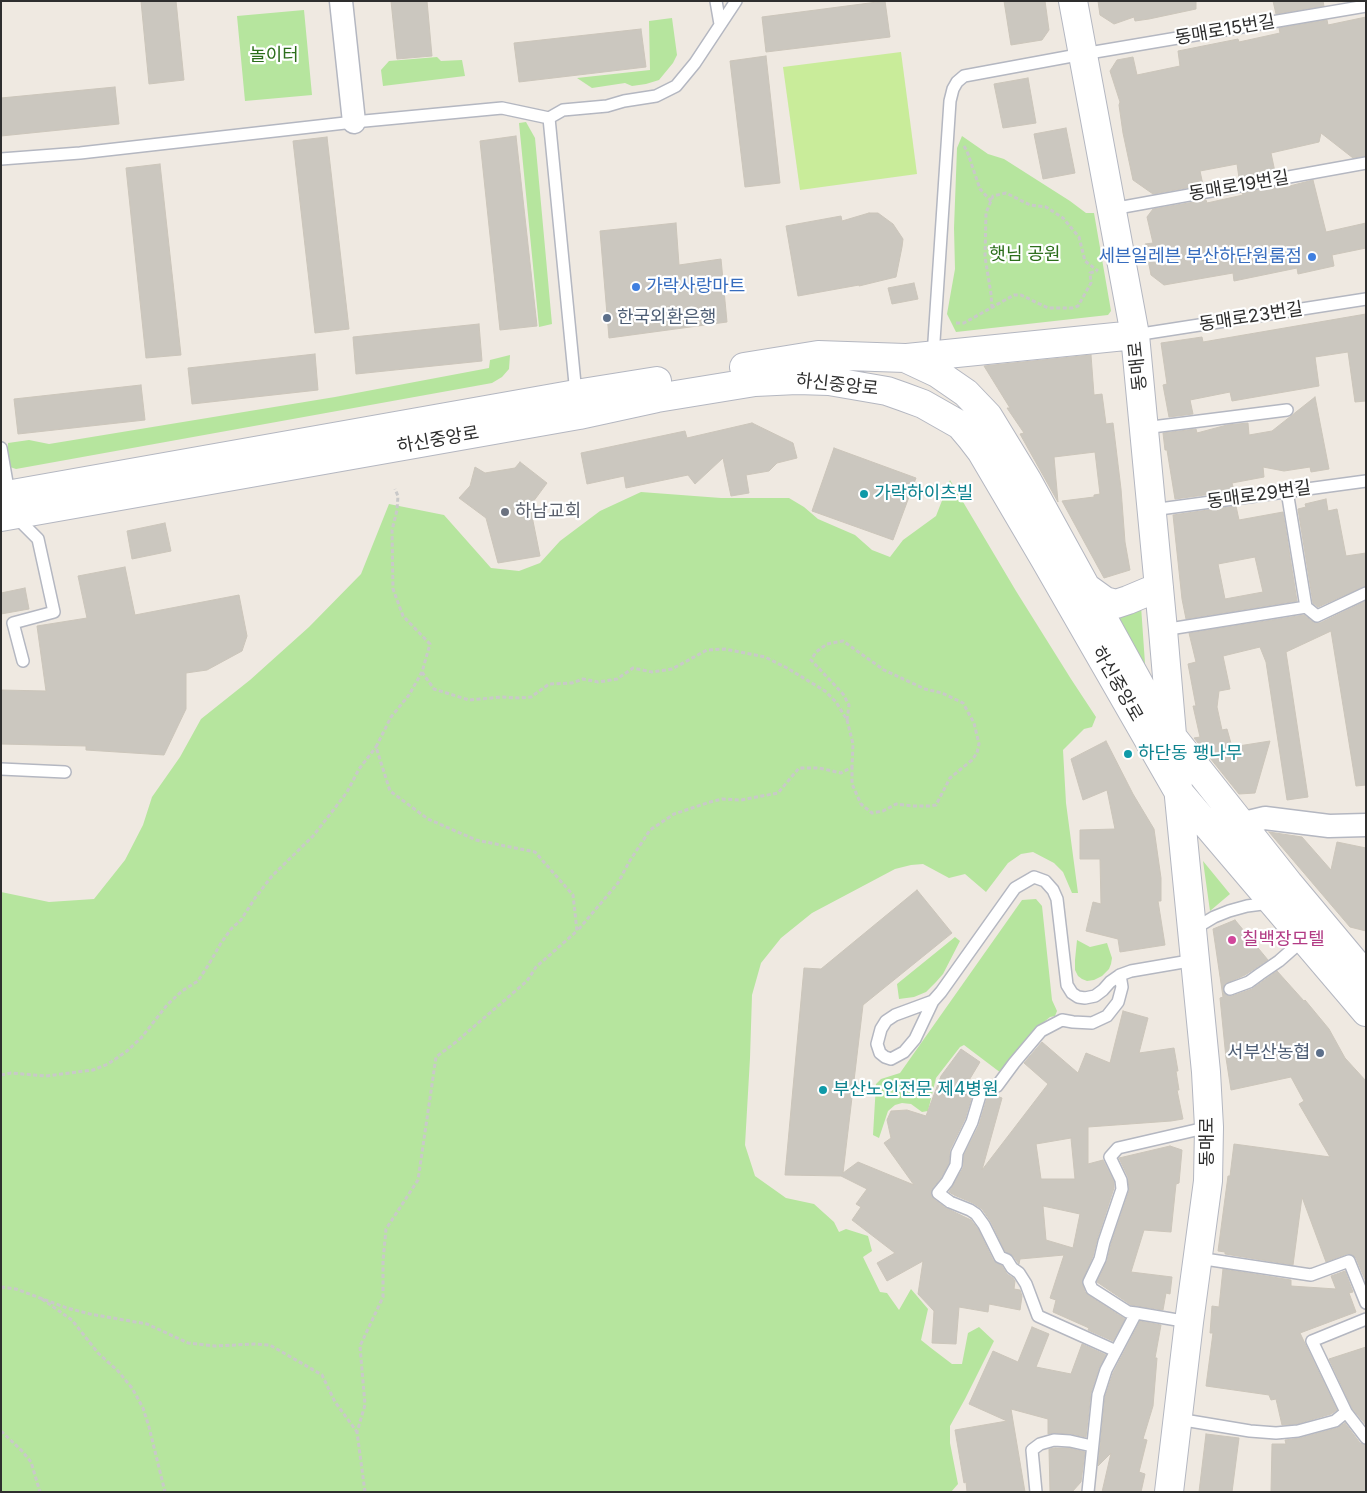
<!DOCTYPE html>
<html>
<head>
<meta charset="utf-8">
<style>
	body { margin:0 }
	#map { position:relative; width:1367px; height:1493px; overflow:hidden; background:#efe9e1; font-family:Inter,sans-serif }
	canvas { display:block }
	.frame { position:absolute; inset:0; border:2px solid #2e2e2e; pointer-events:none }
</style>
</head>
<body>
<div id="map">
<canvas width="1367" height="1493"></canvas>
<div class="frame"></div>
</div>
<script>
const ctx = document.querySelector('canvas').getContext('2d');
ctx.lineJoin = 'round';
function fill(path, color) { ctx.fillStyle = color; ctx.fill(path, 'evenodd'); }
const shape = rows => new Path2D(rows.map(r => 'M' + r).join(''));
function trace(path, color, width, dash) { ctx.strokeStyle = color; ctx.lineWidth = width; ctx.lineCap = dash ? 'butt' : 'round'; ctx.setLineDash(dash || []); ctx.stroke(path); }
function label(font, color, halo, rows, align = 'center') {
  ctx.font = font + ' Inter,"Noto Sans KR",sans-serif'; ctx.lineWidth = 4.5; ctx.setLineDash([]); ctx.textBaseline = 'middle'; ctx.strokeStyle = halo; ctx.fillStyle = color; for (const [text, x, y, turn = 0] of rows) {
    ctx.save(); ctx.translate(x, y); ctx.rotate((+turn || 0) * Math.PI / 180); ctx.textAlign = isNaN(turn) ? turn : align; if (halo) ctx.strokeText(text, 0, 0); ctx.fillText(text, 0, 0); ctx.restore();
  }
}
fill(shape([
	[304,10,312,95,245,101,237,16],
	[672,18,677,55,673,63,659,80,646,84,632,86,625,83,592,88,577,78,650,70,649,21],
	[437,57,441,61,462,60,465,76,383,86,381,70,389,61],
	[526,122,535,138,552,324,539,327,519,123],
	[962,136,988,154,1004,159,1070,201,1086,213,1094,213,1111,311,1108,315,956,332,947,314,955,269,954,228,957,148],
	[510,355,509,369,502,377,492,383,16,469,7,466,8,443,29,440,49,444,335,397,489,368,490,360],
	[950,480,1016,591,1071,679,1096,717,1092,727,1084,729,1063,750,1066,803,1078,893,1072,893,1063,872,1054,863,1033,852,1021,854,1008,863,986,892,965,874,949,878,923,864,911,865,895,869,812,913,781,938,761,963,752,995,750,1058,745,1145,755,1176,786,1198,814,1204,834,1222,839,1232,846,1229,868,1236,872,1251,863,1257,880,1292,887,1293,899,1310,911,1289,928,1309,921,1340,931,1348,952,1364,962,1364,968,1333,979,1327,994,1341,965,1399,950,1426,950,1443,958,1484,951,1492,1,1492,1,892,49,902,94,899,125,860,143,825,152,797,180,757,201,719,250,680,309,627,361,574,389,504,444,515,491,568,519,571,540,563,560,541,600,511,641,492,721,498,789,498,804,507,818,519,855,535,872,550,890,557,903,540,936,516],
	[1141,606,1146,678,1109,615],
	[1203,861,1230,894,1210,911],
	[1036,899,1042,906,1052,1000,1057,1011,1055,1016,1050,1017,1044,1022,1001,1073,964,1045,960,1047,936,1078,928,1111,922,1112,911,1104,902,1103,895,1105,888,1111,879,1138,873,1135,876,1084,881,1079,900,1073,1022,900],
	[955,937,960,941,943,974,936,982,926,992,914,997,899,999,897,984],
	[1077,940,1090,947,1107,943,1112,958,1111,964,1109,969,1102,976,1094,980,1087,981,1082,979,1078,976,1075,970,1075,960]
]), '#b6e59e');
fill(shape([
	[901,52,917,174,800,190,783,67]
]), '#c9ec9a');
const building = shape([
	[141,1,176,1,184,80,149,84,141,1],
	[391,1,427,1,432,56,397,59,391,1],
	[885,1,890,37,766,52,762,17,885,1],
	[1004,1,1045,1,1049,30,1042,40,1011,45,1004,1],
	[1098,1,1196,1,1196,9,1149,19,1135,21,1134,17,1114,24,1100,15,1098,1],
	[1273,1,1323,1,1324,6,1276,14,1273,1],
	[1366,17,1366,156,1353,158,1321,133,1319,142,1271,153,1275,172,1239,178,1237,164,1200,171,1203,185,1153,194,1133,180,1123,133,1119,105,1120,102,1110,71,1117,60,1133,57,1137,75,1180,66,1178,51,1238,39,1239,42,1280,33,1279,28,1327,20,1328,25,1366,17],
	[641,29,646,67,519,82,514,43,641,29],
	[766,56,780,183,745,187,730,61,766,56],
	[1028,78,1036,123,1003,128,994,84,1028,78],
	[115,87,119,124,1,136,1,98,115,87],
	[1066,128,1075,173,1043,179,1034,134,1066,128],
	[516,136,537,326,500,330,480,141,516,136],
	[327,137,349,329,315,333,293,141,327,137],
	[160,164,181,355,146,358,126,168,160,164],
	[1313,180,1326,232,1366,223,1366,248,1332,255,1334,266,1298,274,1297,268,1234,281,1233,273,1164,285,1151,275,1145,244,1153,243,1147,217,1153,209,1206,200,1207,203,1243,195,1242,193,1278,187,1278,189,1313,180],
	[869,213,878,213,893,224,903,239,902,247,896,277,859,286,859,285,798,296,786,226,841,216,842,221,869,213],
	[676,223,679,265,721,259,727,322,609,338,600,231,676,223],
	[914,283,918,299,892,304,888,288,914,283],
	[1366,314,1366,401,1355,402,1348,352,1315,357,1319,386,1232,401,1230,392,1190,400,1193,414,1169,417,1163,385,1167,384,1161,343,1202,337,1203,342,1366,314],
	[479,324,482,361,356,374,353,337,479,324],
	[315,354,318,390,192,404,188,368,315,354],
	[1091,355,1094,395,1102,394,1106,424,1113,423,1121,489,1125,542,1130,570,1104,578,1062,501,1094,497,1094,495,1100,494,1095,452,1054,457,1058,502,1020,434,1024,433,1007,408,1010,408,984,366,1091,355],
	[141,385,145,420,18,434,14,399,141,385],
	[1315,397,1329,469,1311,472,1310,467,1284,471,1263,467,1264,477,1232,483,1234,491,1175,499,1167,450,1165,450,1163,433,1196,429,1197,433,1227,425,1248,423,1249,435,1272,431,1315,397],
	[752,423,793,443,797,458,777,463,769,471,746,475,749,493,731,496,723,458,695,484,688,475,626,488,624,476,587,484,581,453,685,431,687,438,752,423],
	[834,448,916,478,893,540,812,511,834,448],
	[520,462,547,483,530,506,540,556,498,563,486,518,459,498,470,486,475,467,485,473,515,468,520,462],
	[1326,499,1328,511,1337,509,1346,556,1366,553,1366,586,1318,607,1313,603,1298,509,1306,507,1305,504,1326,499],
	[1236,506,1239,520,1283,512,1297,601,1186,619,1182,599,1173,515,1236,506],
	[1255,557,1263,592,1225,599,1218,564,1255,557],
	[165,523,171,551,132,559,127,531,165,523],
	[125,567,135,615,239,595,247,636,242,651,207,670,186,673,186,709,164,755,86,750,86,746,1,744,1,690,46,691,37,626,87,618,78,576,125,567],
	[25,588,29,609,1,614,1,593,25,588],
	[1366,601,1366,785,1356,786,1331,631,1286,652,1308,797,1287,800,1266,662,1260,647,1223,656,1230,689,1219,691,1217,707,1222,730,1227,729,1232,747,1270,741,1255,793,1239,794,1194,738,1200,737,1193,706,1196,706,1188,664,1196,662,1189,633,1304,615,1313,622,1320,623,1366,601],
	[1106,741,1133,794,1154,829,1161,878,1161,901,1158,901,1165,945,1120,952,1118,939,1086,931,1093,902,1101,904,1100,859,1080,859,1080,830,1115,829,1107,790,1083,800,1071,759,1106,741],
	[1269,832,1302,837,1331,870,1337,842,1366,848,1366,931,1350,927,1269,832],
	[917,890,952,933,863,1005,843,1173,858,1162,914,1185,884,1143,891,1138,887,1120,891,1111,907,1110,926,1116,941,1076,961,1049,980,1062,965,1087,974,1090,965,1119,950,1150,949,1163,941,1178,932,1189,931,1195,934,1199,946,1208,971,1220,978,1229,993,1260,1002,1266,1007,1274,1013,1278,1015,1281,1014,1289,1020,1290,1022,1296,1020,1310,989,1304,988,1312,959,1307,956,1344,932,1343,934,1311,918,1294,923,1261,887,1281,877,1263,895,1253,852,1220,861,1207,856,1204,867,1189,841,1176,785,1175,804,968,821,969,917,890],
	[1235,920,1268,960,1245,975,1225,984,1223,988,1225,994,1232,996,1252,989,1277,971,1304,1001,1305,1000,1329,1029,1345,1058,1366,1081,1366,1282,1356,1258,1353,1255,1347,1254,1326,1262,1302,1197,1293,1265,1225,1254,1225,1252,1218,1251,1228,1176,1230,1176,1234,1144,1330,1157,1299,1104,1304,1101,1291,1077,1231,1090,1226,1058,1220,998,1223,997,1213,929,1235,920],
	[1123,1011,1148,1018,1139,1053,1174,1048,1178,1071,1176,1071,1179,1090,1177,1090,1183,1119,1171,1121,1088,1127,1088,1164,1103,1160,1114,1182,1114,1188,1097,1240,1093,1256,1082,1282,1085,1292,1088,1295,1125,1319,1113,1341,1088,1330,1089,1328,1053,1312,1056,1300,1050,1298,1064,1255,1020,1259,1019,1264,1013,1256,1005,1251,991,1222,982,1209,973,1203,954,1195,949,1192,963,1168,964,1155,979,1125,987,1098,994,1095,1002,1098,982,1170,1048,1084,1024,1063,1042,1042,1078,1073,1086,1053,1110,1063,1123,1011],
	[1071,1138,1075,1179,1041,1179,1036,1144,1071,1138],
	[1043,1206,1080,1214,1073,1248,1046,1240,1043,1206],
	[1170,1146,1182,1150,1179,1183,1176,1184,1171,1232,1144,1230,1131,1272,1172,1277,1170,1294,1166,1293,1163,1310,1131,1305,1097,1282,1107,1261,1111,1244,1129,1191,1128,1177,1119,1158,1170,1146],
	[1223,1269,1291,1280,1291,1286,1336,1289,1331,1276,1345,1271,1353,1292,1349,1293,1356,1312,1300,1333,1337,1410,1331,1414,1297,1424,1282,1425,1276,1399,1271,1400,1269,1395,1206,1386,1213,1333,1210,1333,1212,1306,1219,1307,1223,1269],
	[1140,1321,1161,1325,1155,1358,1157,1358,1153,1406,1143,1439,1147,1440,1139,1472,1145,1474,1141,1492,1102,1492,1111,1453,1098,1466,1105,1397,1113,1373,1140,1321],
	[1032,1327,1049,1334,1036,1367,1071,1374,1082,1344,1106,1355,1099,1368,1091,1393,1086,1437,1071,1434,1054,1433,1048,1434,1048,1419,1011,1409,1025,1492,967,1492,966,1482,964,1483,955,1430,1007,1421,969,1404,993,1351,1018,1362,1032,1327],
	[1366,1347,1366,1425,1352,1408,1329,1359,1366,1347],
	[1345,1423,1360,1443,1366,1445,1366,1492,1271,1492,1272,1444,1286,1444,1285,1440,1300,1438,1337,1428,1345,1423],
	[1206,1434,1239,1438,1232,1492,1199,1492,1206,1434],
	[1055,1448,1069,1448,1085,1452,1081,1482,1072,1492,1050,1492,1049,1449,1055,1448]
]);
fill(building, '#cbc7bf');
trace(building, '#cbc5ba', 1);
const lane = shape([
	[716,1,720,24],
	[549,118,563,110,607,106,624,101,656,96,676,86,695,63,736,1],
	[1,159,80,153,354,122,502,108,549,118,576,394],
	[1112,209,1366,163],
	[1135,335,1366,299],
	[933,356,950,101,953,89,957,82,964,76,1083,54,1366,6],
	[1144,428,1287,410],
	[1,448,9,494],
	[1287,491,1306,607],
	[1152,510,1366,481],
	[15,516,38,539,54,612,13,623,23,661],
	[1163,630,1306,607,1317,616,1366,593],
	[1,769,65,772],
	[1194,929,1214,917,1229,911,1247,906,1270,903],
	[1230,989,1249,982,1260,974,1279,961,1304,939],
	[933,1001,915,1039,904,1052,891,1059,885,1057,880,1053,877,1044,881,1029,886,1021,895,1015,933,1001,941,992,1015,888,1034,877,1045,881,1053,890,1057,899,1067,985,1072,993,1078,997,1085,998,1095,996,1103,990,1110,982,1120,975],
	[1198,1258,1311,1275,1349,1261,1366,1303],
	[1136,1313,1189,1322],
	[1116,1351,1038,1316,1026,1284,1019,1273,1012,1268,1007,1260,1000,1257,984,1225,976,1214,970,1210,950,1202,938,1193,947,1182,956,1165,957,1153,972,1122,981,1092,997,1086,1014,1063,1041,1031,1062,1020,1073,1022,1092,1023,1107,1016,1118,1002,1122,987,1120,975,1131,971,1195,960],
	[1346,1412,1312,1341,1366,1319],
	[1178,1419,1250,1431,1276,1433,1298,1431,1335,1421,1346,1412,1366,1438],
	[1036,1492,1032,1450,1040,1444,1054,1440,1070,1441,1092,1446],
	[1088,1492,1098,1395,1106,1370,1136,1313,1128,1312,1092,1289,1089,1282,1100,1259,1104,1242,1122,1189,1121,1180,1110,1157,1118,1148,1209,1127]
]);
const street = shape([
	[341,1,354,122],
	[1243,826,1244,823,1265,818,1329,826,1366,825]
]);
const secondary = shape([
	[1073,1,1135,335,1163,630,1172,735],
	[907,358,1135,335],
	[744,367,818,355,905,358,937,373,966,393,988,416,1027,480,1159,720,1289,884,1366,976],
	[1,496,576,394,657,381],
	[1,517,579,415,657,398,755,382,797,380,829,381,887,391,904,397,923,404,960,425,971,438,981,451,1044,558,1178,791,1366,1012],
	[1087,588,1105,601,1116,604,1128,600,1159,587],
	[1169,1492,1189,1322,1208,1181,1209,1127,1206,1072,1178,787]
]);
trace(lane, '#b4b7c1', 14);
trace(street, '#b4b7c1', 25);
trace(secondary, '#b4b7c1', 30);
trace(shape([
	[964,146,967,151,980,189,991,201],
	[992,308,991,294,985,257,986,213,993,196,1006,193,1030,205,1046,207,1063,218,1079,237,1085,261,1098,271],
	[956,323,964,323,1014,295,1021,295,1048,308,1072,308,1078,306,1091,283,1090,273,1097,271],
	[422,672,434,689,469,700,502,697,519,698,531,697,549,684,572,683,583,679,598,682,617,679,633,668,652,672,672,669,707,650,725,649,765,657,787,668,825,691,836,702,847,720,853,744,852,767,841,773,819,768,799,768,778,793,741,800,722,799,710,802,674,814,650,830,629,862,618,883,578,930],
	[847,720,849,705,843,694,811,660,816,652,827,644,843,641,884,670,925,689,942,693,963,703,974,723,979,744,977,753,972,760,950,778,936,805,929,806,913,806,896,804,883,811,872,813,861,804,852,784,852,767],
	[1,1075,11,1073,46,1076,93,1070,108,1064,127,1051,141,1038,167,1005,182,991,198,981,209,964,221,943,231,929,241,920,255,898,272,876,313,836,331,813,347,792,359,769,376,747],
	[1,1287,16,1289,67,1308,90,1314,147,1324,188,1343,215,1346,254,1344,270,1345,322,1375,335,1402,357,1432],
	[42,1299,72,1320,98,1353,118,1371,132,1388,143,1408,149,1427,165,1492],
	[1,1431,22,1451,31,1462,40,1492],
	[365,1492,357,1432,365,1405,360,1346,383,1297,383,1261,386,1229,418,1180,436,1057,456,1042,527,981,536,967,577,931,573,895,535,852,476,840,428,819,390,791,376,747,391,717,409,695,422,672,430,644,403,616,393,589,392,530,397,510,398,496,395,489]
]), '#c9c9c9', 3, [4, 2.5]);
trace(lane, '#fff', 11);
trace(street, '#fff', 22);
trace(secondary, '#fff', 28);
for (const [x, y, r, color] of [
	[1312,257,5,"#3f7fe0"],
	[636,287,5,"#3f7fe0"],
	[607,318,5,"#5c6f8a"],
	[864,494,5,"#0f9aa8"],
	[505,512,5,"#6b7280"],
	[1128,754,5,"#0f9aa8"],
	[1232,940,5,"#d1479c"],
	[1320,1053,5,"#5c6f8a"],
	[823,1090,5,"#0f9aa8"]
]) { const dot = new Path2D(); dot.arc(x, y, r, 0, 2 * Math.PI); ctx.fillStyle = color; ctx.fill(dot); trace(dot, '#fff', 2); }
label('18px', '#2e2e2e', '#fff', [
	["동매로15번길",1225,30,-10],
	["동매로19번길",1239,186,-10],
	["동매로23번길",1251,317,-9],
	["동매로",1138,366,-96],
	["하신중앙로",837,385,6],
	["하신중앙로",438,440,-10],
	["동매로29번길",1259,495,-8],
	["하신중앙로",1117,684,60],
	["동매로",1208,1142,-90]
]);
label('18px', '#2c6e1b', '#fff', [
	["놀이터",274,56],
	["햇님 공원",1025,255]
]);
label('18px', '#366cbe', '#fff', [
	["세븐일레븐 부산하단원룸점",1302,257],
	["가락사랑마트",646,287,"left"]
], 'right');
label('18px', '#4e5e75', '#fff', [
	["한국외환은행",617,318],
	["서부산농협",1310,1053,"right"]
], 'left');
label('18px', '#0d838f', '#fff', [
	["가락하이츠빌",874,494],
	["하단동 팽나무",1138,754],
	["부산노인전문 제4병원",833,1090]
], 'left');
label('18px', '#5b616d', '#fff', [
	["하남교회",515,512]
], 'left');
label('18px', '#b23c85', '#fff', [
	["칠백장모텔",1242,940]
], 'left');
</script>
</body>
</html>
